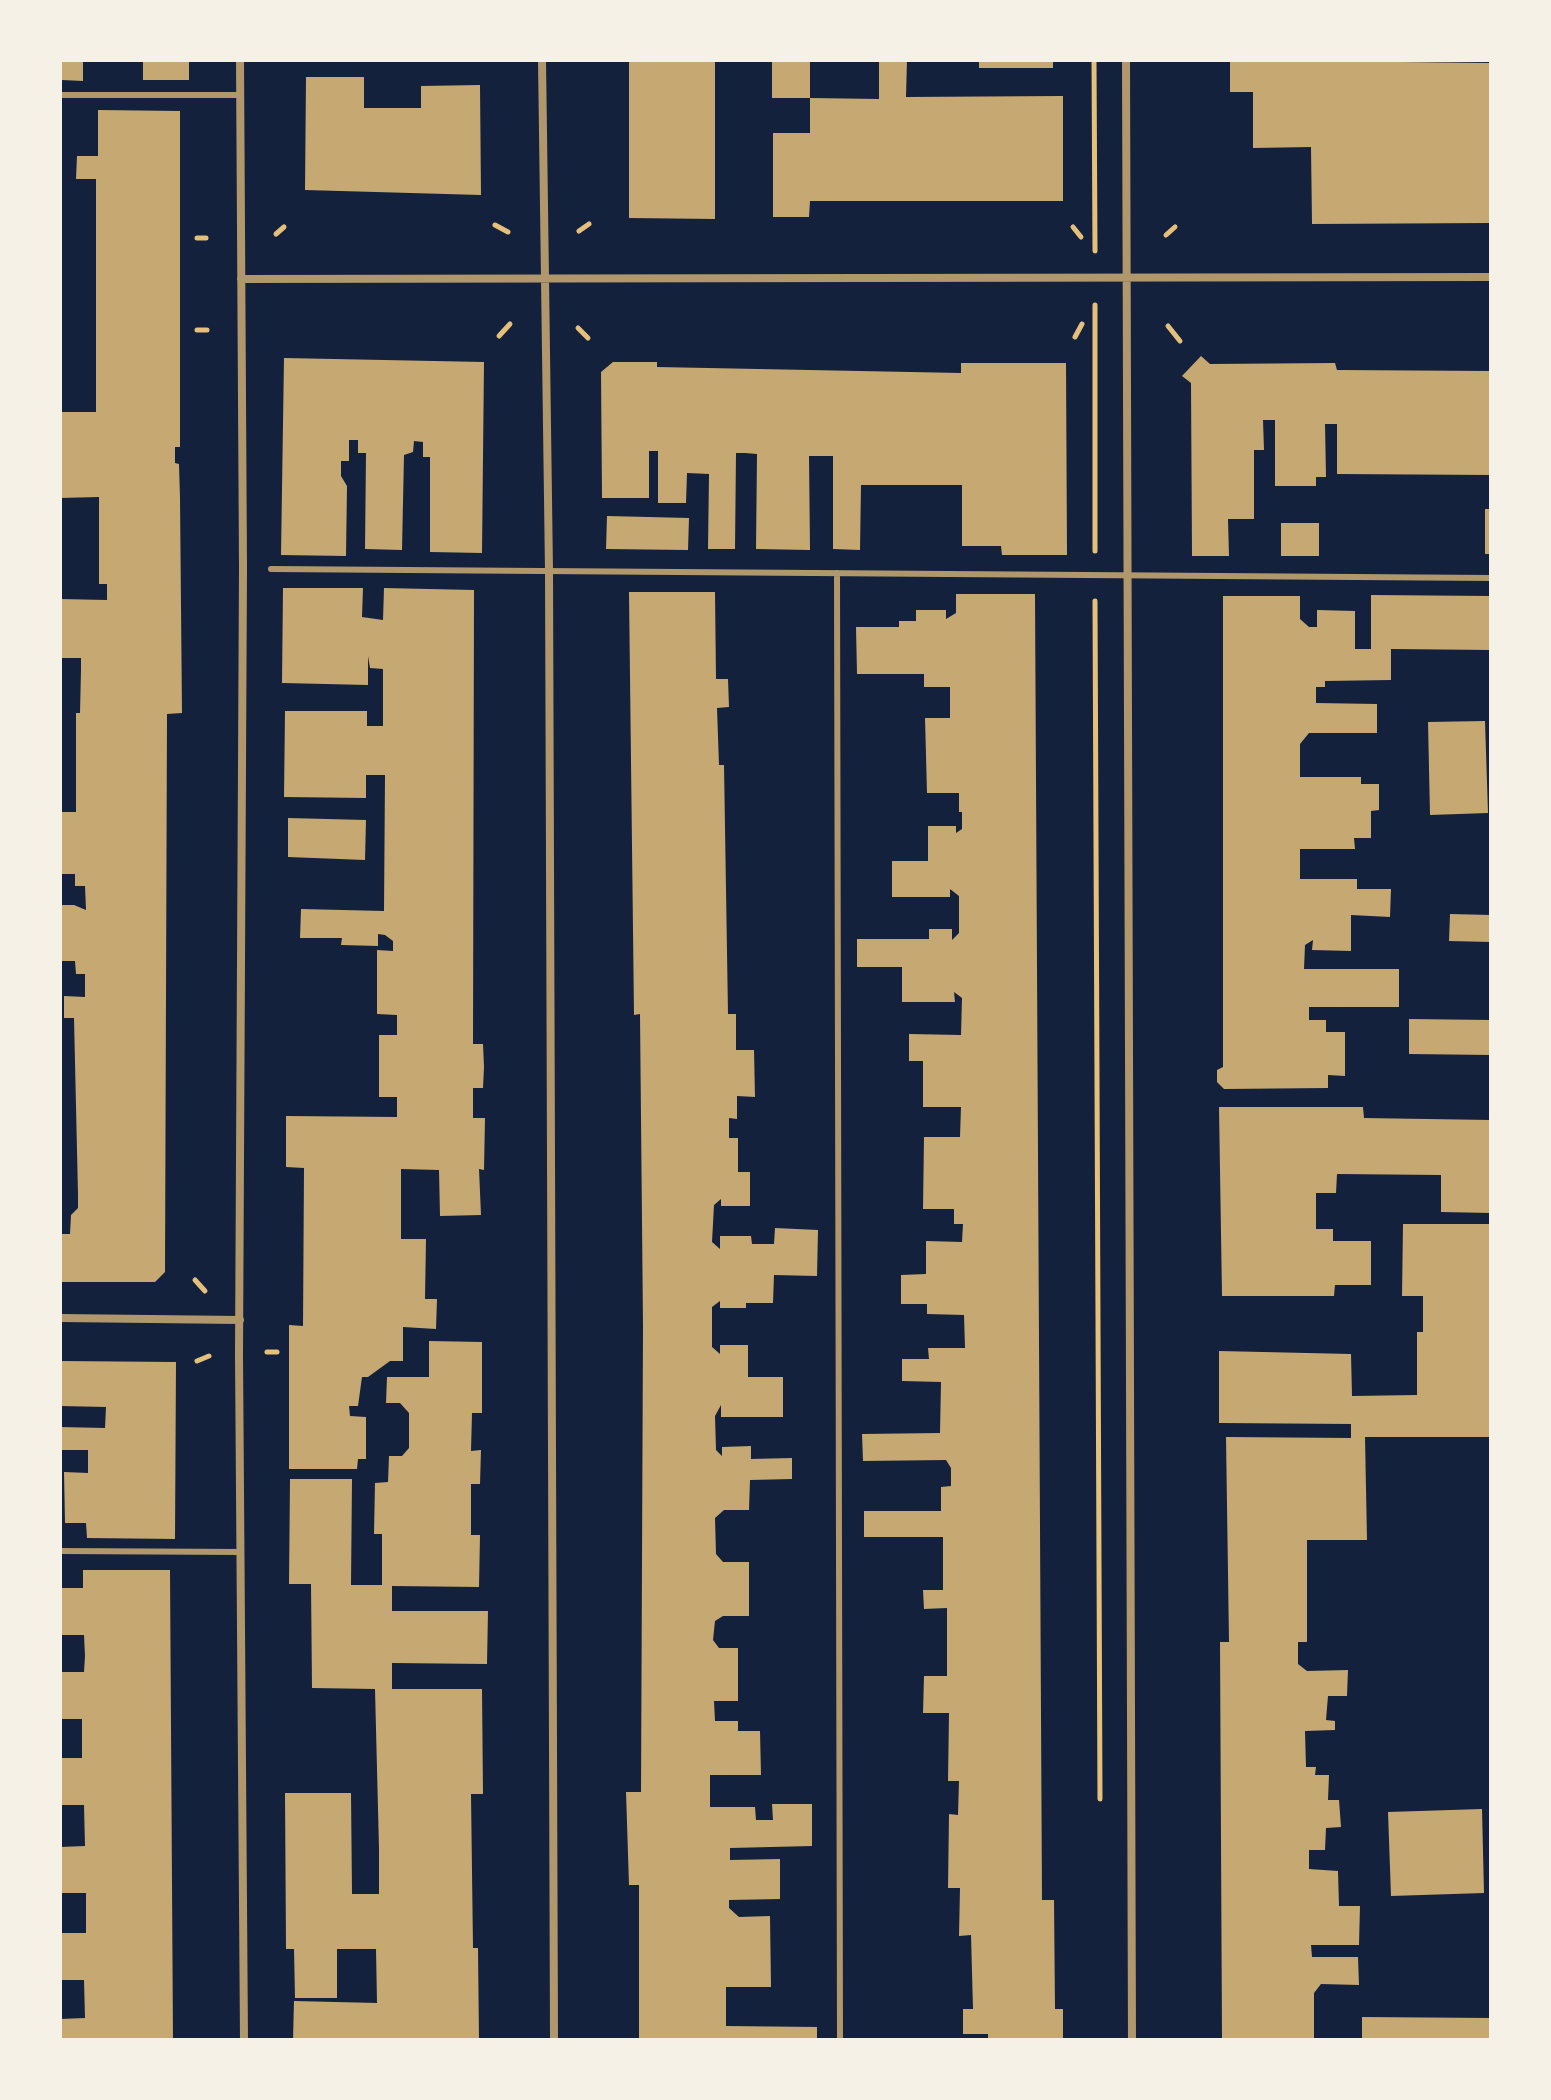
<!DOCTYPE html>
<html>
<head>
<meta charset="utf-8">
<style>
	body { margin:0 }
	#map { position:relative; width:1551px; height:2100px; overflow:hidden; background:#14213d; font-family:"Asap Condensed",sans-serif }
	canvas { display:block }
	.frame { position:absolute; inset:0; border:62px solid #f6f1e7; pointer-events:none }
</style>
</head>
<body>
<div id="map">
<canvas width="1551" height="2100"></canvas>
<div class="frame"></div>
</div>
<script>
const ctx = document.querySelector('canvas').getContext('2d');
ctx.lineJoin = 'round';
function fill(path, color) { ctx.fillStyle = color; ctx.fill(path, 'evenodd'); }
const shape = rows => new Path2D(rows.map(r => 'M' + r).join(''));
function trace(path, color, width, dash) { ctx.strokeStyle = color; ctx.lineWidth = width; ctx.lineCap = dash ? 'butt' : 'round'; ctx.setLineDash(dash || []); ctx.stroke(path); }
fill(shape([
	[62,60,83,60,83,81,62,80],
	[143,60,189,60,189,80,143,80],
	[629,60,715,60,715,219,629,218],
	[772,60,810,60,810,98,879,99,879,60,907,60,906,97,1063,96,1063,201,810,201,809,217,773,217,773,133,810,133,810,98,772,98],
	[979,60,1053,60,1053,68,979,68],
	[1230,60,1489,63,1491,223,1312,224,1311,147,1253,148,1253,92,1230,92],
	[306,77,364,77,364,108,421,108,421,86,480,85,481,195,305,190],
	[98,110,180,111,180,447,175,447,175,463,179,464,180,498,182,713,167,714,165,1272,155,1282,60,1282,60,1234,70,1234,71,1215,78,1208,78,1195,74,1018,64,1018,64,996,85,997,85,974,76,974,75,961,60,961,60,905,74,905,86,910,85,886,75,886,75,874,60,874,60,812,76,812,76,713,80,713,81,670,81,658,60,658,60,599,107,600,107,584,99,584,99,497,60,498,60,412,96,412,96,179,76,179,77,156,98,156],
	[1201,356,1210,364,1335,363,1337,370,1491,371,1491,475,1337,474,1337,424,1325,424,1326,477,1316,477,1316,486,1275,486,1275,420,1263,420,1264,450,1254,450,1254,519,1228,519,1229,556,1192,556,1191,383,1182,376],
	[284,358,484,362,482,553,430,552,430,457,423,457,423,442,414,441,413,452,404,455,402,550,365,549,366,453,358,453,358,440,349,440,349,461,341,461,341,476,347,486,346,556,281,555],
	[613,362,657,362,657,367,961,373,961,363,1066,363,1067,555,1002,555,1001,546,962,546,962,485,861,485,860,550,833,549,833,456,809,456,810,550,756,549,757,454,745,453,736,453,735,549,708,549,709,474,687,473,686,503,658,503,658,451,649,451,649,498,602,498,601,372],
	[1485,509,1491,509,1491,554,1485,554],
	[607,516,689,518,688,550,606,549],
	[1281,523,1319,523,1319,556,1281,556],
	[283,588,363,588,362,617,383,620,384,588,474,590,473,1044,483,1044,484,1067,483,1088,473,1088,473,1118,485,1118,484,1170,479,1169,481,1215,440,1216,439,1170,401,1169,401,1239,426,1239,425,1299,437,1299,436,1329,403,1327,403,1361,390,1361,368,1377,362,1377,358,1406,349,1406,350,1416,366,1417,366,1459,358,1459,357,1469,289,1469,289,1325,303,1326,304,1168,286,1167,286,1116,397,1117,397,1097,379,1097,379,1035,397,1035,397,1015,377,1014,377,950,393,951,393,941,385,935,378,934,378,946,341,945,342,938,300,938,301,909,384,911,385,775,366,775,366,798,284,797,285,711,367,711,367,726,383,726,383,669,370,668,368,656,368,685,282,683],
	[629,592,715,592,716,679,728,679,729,707,717,708,719,765,724,765,728,1014,736,1014,736,1050,754,1050,755,1097,737,1096,737,1119,729,1118,729,1138,738,1138,738,1172,750,1172,750,1206,721,1206,721,1199,714,1205,712,1242,720,1249,720,1236,751,1236,752,1244,774,1244,775,1228,818,1230,817,1276,774,1275,773,1303,746,1303,746,1308,720,1308,720,1301,712,1307,712,1347,720,1354,720,1345,748,1345,748,1377,783,1377,783,1417,721,1417,721,1405,715,1416,716,1450,722,1456,722,1447,751,1446,751,1459,792,1458,792,1479,750,1480,749,1510,724,1510,715,1518,716,1554,723,1562,749,1562,749,1616,723,1616,715,1621,713,1640,719,1648,738,1648,738,1701,714,1701,715,1721,738,1721,738,1731,760,1731,761,1775,710,1775,710,1807,755,1807,756,1820,773,1820,772,1804,812,1804,812,1846,730,1848,730,1860,780,1859,780,1899,729,1900,729,1908,739,1917,770,1916,771,1987,726,1987,726,2026,817,2027,817,2040,639,2040,639,1885,629,1885,626,1792,641,1792,643,1327,640,1014,634,1015],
	[956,594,1035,594,1042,1900,1054,1900,1055,2009,1063,2009,1063,2040,988,2040,988,2034,963,2034,963,2009,973,2009,971,1935,959,1936,960,1888,948,1888,949,1814,958,1815,959,1781,948,1781,949,1713,923,1713,924,1676,947,1676,947,1608,924,1609,923,1590,943,1590,943,1537,864,1537,864,1511,941,1511,941,1487,951,1486,951,1468,946,1460,863,1461,862,1434,940,1433,941,1382,902,1381,902,1359,929,1359,928,1348,965,1348,964,1315,927,1314,927,1304,901,1304,901,1275,926,1274,926,1241,962,1242,963,1224,954,1224,954,1209,923,1209,924,1137,960,1137,961,1107,923,1107,923,1061,909,1061,909,1034,961,1035,962,998,954,992,955,1002,902,1002,902,967,857,967,857,939,929,939,929,929,952,929,952,940,959,933,959,896,950,889,950,897,892,897,892,861,928,861,928,826,956,826,956,833,962,829,962,812,959,812,959,793,927,793,925,718,950,718,950,687,924,687,924,674,857,674,856,627,899,627,899,621,916,621,916,610,946,610,946,619,956,613],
	[1371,595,1491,596,1491,650,1391,649,1391,680,1325,681,1325,687,1316,687,1316,703,1377,704,1377,733,1309,733,1300,744,1300,777,1361,777,1361,784,1379,784,1379,810,1371,811,1371,838,1354,838,1355,849,1300,849,1300,879,1357,879,1357,889,1391,889,1390,917,1351,915,1351,951,1312,950,1313,940,1305,945,1304,969,1399,969,1399,1007,1309,1007,1309,1020,1326,1020,1326,1032,1345,1032,1345,1076,1328,1075,1328,1088,1224,1089,1217,1082,1217,1070,1223,1067,1223,596,1300,596,1300,619,1309,627,1317,627,1317,610,1355,611,1355,649,1371,649],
	[1485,721,1488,813,1430,815,1428,722],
	[288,818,366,820,365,860,288,857],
	[1450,914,1491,915,1491,942,1449,941],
	[1409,1019,1491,1020,1491,1055,1409,1054],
	[1219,1107,1363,1107,1364,1118,1491,1120,1491,1213,1441,1212,1441,1175,1337,1174,1336,1193,1316,1193,1316,1229,1333,1229,1333,1241,1371,1241,1371,1285,1335,1285,1334,1296,1222,1296],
	[1403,1224,1491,1224,1491,1437,1365,1437,1367,1540,1307,1540,1307,1642,1298,1642,1298,1664,1307,1671,1348,1670,1347,1696,1328,1696,1326,1720,1335,1721,1335,1730,1305,1731,1306,1767,1316,1767,1315,1775,1329,1775,1328,1800,1339,1800,1341,1827,1326,1828,1325,1850,1309,1850,1309,1869,1338,1871,1339,1906,1360,1906,1359,1945,1311,1945,1312,1957,1358,1957,1359,1985,1321,1984,1314,1993,1314,2040,1222,2040,1220,1642,1229,1642,1226,1437,1351,1438,1351,1424,1219,1423,1219,1351,1351,1354,1352,1396,1417,1395,1417,1332,1423,1332,1423,1296,1402,1296],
	[429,1341,482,1342,482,1413,472,1413,471,1451,481,1450,480,1484,471,1484,471,1535,480,1535,479,1587,392,1586,392,1611,488,1611,487,1664,392,1663,392,1689,482,1689,483,1794,471,1794,473,1948,478,1948,479,2040,293,2040,294,2001,377,2003,376,1949,337,1949,337,1998,295,1998,294,1949,286,1949,285,1793,351,1793,352,1894,379,1894,379,1849,375,1689,312,1688,311,1584,289,1584,290,1479,352,1479,351,1585,382,1585,382,1534,374,1534,375,1483,388,1482,389,1456,402,1456,409,1448,409,1413,400,1403,386,1403,387,1377,429,1377],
	[60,1361,176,1362,175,1539,87,1538,86,1523,65,1523,64,1472,88,1473,88,1450,60,1450,60,1427,105,1428,106,1407,60,1406],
	[83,1570,170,1570,173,2040,60,2040,60,2019,85,2018,84,1980,60,1980,60,1933,86,1933,86,1893,60,1893,60,1847,85,1846,84,1805,60,1805,60,1758,82,1758,82,1719,60,1719,60,1672,84,1672,85,1656,84,1635,60,1635,60,1588,83,1588],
	[1482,1809,1484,1893,1391,1896,1388,1812],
	[1362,2017,1491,2018,1491,2040,1362,2040]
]), '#c6a872');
trace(shape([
	[1094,60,1095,251],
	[495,225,508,232],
	[1073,227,1081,237],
	[579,231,589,224],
	[276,234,284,227],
	[1166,235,1175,227],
	[197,238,206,238],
	[1168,326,1180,341],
	[578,328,588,338],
	[197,330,207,330],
	[499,336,510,324],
	[1075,337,1082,324],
	[1095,551,1095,305],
	[1095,601,1100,1799],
	[195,1280,205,1291],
	[267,1352,277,1352],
	[197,1361,209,1356]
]), '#e5c07b', 5);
trace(shape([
	[60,95,241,95],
	[271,569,1491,578],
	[837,573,840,2040],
	[60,1551,240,1552]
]), '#b1986c', 6);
trace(shape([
	[240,60,243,568,239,1354,244,2040],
	[542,60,549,571,554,2040],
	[1126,60,1132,2040],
	[241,279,1491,277],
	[60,1318,240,1320]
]), '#b1986c', 8);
</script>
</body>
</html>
